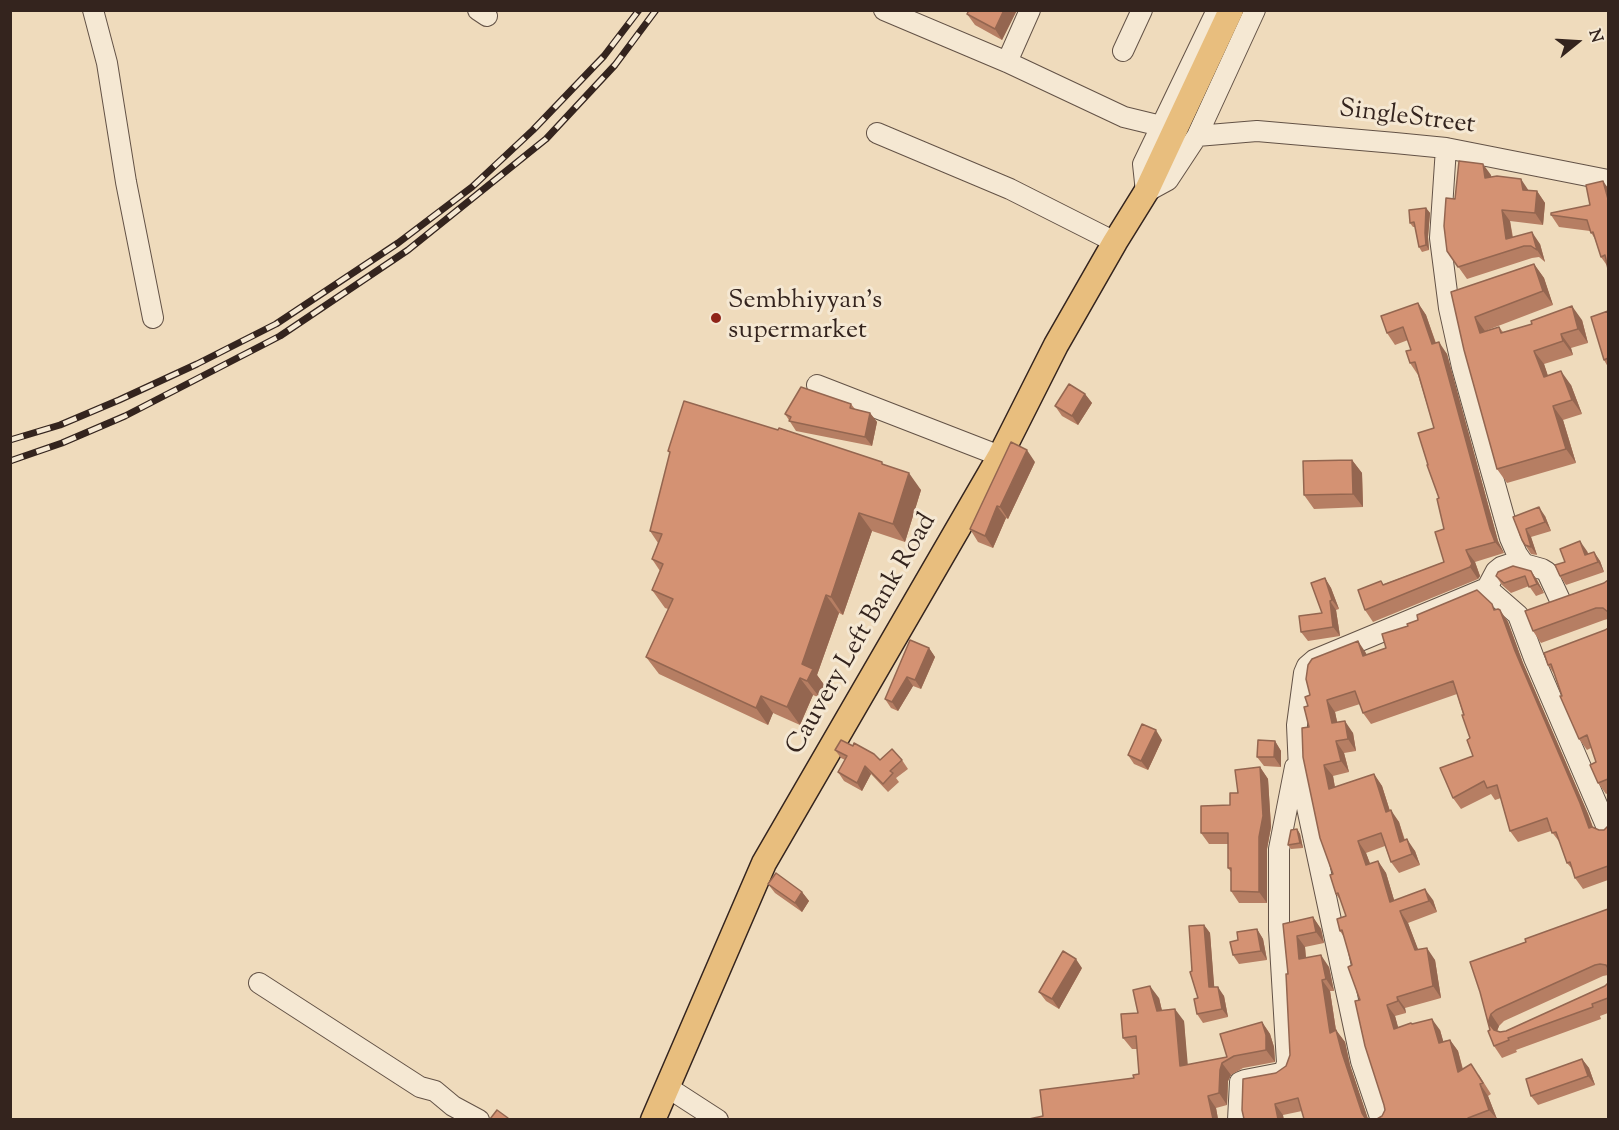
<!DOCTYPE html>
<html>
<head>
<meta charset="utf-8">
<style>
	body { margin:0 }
	#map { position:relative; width:1619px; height:1130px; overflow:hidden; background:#efdbbc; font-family:"Sorts Mill Goudy",serif }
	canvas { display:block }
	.frame { position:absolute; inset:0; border:12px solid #34241e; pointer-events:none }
	.north { position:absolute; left:1547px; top:12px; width:60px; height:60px; -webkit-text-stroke:4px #f5e8d3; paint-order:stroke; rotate:72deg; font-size:16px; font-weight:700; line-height:24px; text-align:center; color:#34241e }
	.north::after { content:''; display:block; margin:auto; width:21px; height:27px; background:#34241e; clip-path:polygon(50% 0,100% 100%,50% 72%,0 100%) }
</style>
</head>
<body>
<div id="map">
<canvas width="1619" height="1130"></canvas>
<div class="frame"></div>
<div class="north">N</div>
</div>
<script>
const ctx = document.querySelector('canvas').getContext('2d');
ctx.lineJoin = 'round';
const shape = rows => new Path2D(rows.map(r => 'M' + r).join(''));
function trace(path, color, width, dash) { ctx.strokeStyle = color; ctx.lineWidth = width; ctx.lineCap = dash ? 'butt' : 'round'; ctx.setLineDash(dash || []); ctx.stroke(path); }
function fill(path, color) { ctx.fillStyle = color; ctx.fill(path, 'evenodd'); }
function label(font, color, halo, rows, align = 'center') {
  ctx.font = font + ' "Sorts Mill Goudy",serif'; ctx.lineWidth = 6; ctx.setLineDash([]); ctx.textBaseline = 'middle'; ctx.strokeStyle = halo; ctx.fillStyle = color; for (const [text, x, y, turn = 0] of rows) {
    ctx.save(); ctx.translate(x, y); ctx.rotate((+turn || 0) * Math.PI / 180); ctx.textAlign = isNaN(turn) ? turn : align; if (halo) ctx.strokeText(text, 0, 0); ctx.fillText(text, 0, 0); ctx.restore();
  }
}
const minor = shape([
	[93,10,107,63,126,182,153,318],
	[478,10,487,16],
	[884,10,1007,62,1124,117,1161,126],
	[1217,10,1143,164,1146,192,1168,180,1197,136,1255,10],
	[1123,51,1142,10],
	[1007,62,1030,10],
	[877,133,1010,189,1115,242],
	[1197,136,1257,131,1395,143,1446,148,1608,180],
	[1446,148,1440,238,1449,308,1462,367,1510,538,1517,554,1524,564,1542,569,1547,572,1560,600],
	[817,385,1000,456],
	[1487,588,1518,615,1534,658,1608,830],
	[259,983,420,1087,435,1091,453,1106,479,1120],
	[667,1087,718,1120],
	[1238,1120,1240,1082,1245,1080,1281,1073,1285,1069,1287,1063,1279,930,1279,849,1295,767],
	[1381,1120,1361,1061,1299,770,1297,725,1304,673,1307,666,1314,660,1487,588,1496,571,1501,567,1516,562,1524,564]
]);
const major = shape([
	[653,1120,764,863,1000,456,1056,345,1115,242,1146,192,1231,10]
]);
trace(minor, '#635246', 22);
trace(major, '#34241e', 27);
trace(minor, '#f5e8d3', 20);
trace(major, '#e8be7e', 24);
const rail = shape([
	[10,440,60,425,119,400,197,364,276,324,398,243,472,187,533,130,604,56,639,10],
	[10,461,62,443,125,416,280,336,408,250,546,139,615,65,656,10]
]);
trace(rail, '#34241e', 7);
trace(rail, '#f5e8d3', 4.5, [14]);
fill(shape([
	[969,10,1017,10,1002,40,975,25,967,14],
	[1491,175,1491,177,1529,191,1537,191,1545,203,1543,225,1510,221,1513,237,1540,244,1545,262,1539,257,1532,258,1467,279,1447,251,1455,199],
	[1590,205,1608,267,1601,257,1595,239,1590,231,1559,227,1551,215],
	[1426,208,1430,213,1428,237,1429,250,1422,252,1419,247,1415,227,1413,227,1410,223],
	[1534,264,1544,278,1553,305,1485,331,1499,327,1503,332,1582,320,1588,343,1571,348,1573,355,1544,364,1548,376,1571,385,1582,414,1563,420,1576,463,1507,483,1497,469,1451,292],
	[1418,303,1426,315,1436,343,1447,354,1498,541,1504,553,1475,562,1480,576,1478,579,1373,622,1365,610,1384,584,1444,562,1444,529,1439,498,1428,465,1434,428,1418,375,1410,363,1411,350,1408,340,1395,345,1387,333],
	[1608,311,1608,367,1604,360],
	[1085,394,1092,403,1078,425,1062,416,1055,406],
	[851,404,855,409,870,413,877,422,872,446,796,431,785,414],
	[668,451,885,465,921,490,905,542,872,531,843,615,839,613,817,675,825,686,820,698,813,695,800,725,773,713,768,725,659,674,646,657,668,609,665,608,652,590,660,571,652,559,658,543,650,531,670,453],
	[1352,460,1362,473,1363,507,1314,509,1304,495],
	[1035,462,1008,519,1006,518,993,548,978,542,970,529],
	[1545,516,1551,531,1531,537,1537,555,1531,554,1522,540,1513,517],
	[1587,551,1588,554,1594,552,1600,561,1604,572,1566,585,1560,576,1565,562],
	[1531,571,1537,580,1544,593,1536,596,1529,586,1511,593,1502,585,1496,576],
	[1325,578,1331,588,1339,609,1336,610,1340,636,1308,641,1301,632,1322,613],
	[1608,580,1608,619,1604,620,1541,643,1533,631],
	[1496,609,1500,610,1508,622,1523,663,1588,814,1593,827,1599,830,1604,830,1608,826,1608,880,1583,889,1575,878,1573,870,1567,863,1561,844,1551,831,1518,842,1510,831,1501,798,1495,800,1491,794,1461,809,1453,798,1473,756,1470,738,1457,694,1371,724,1363,713,1360,704,1335,712,1337,722,1353,733,1356,751,1344,753,1349,772,1333,776,1335,787,1374,774,1382,786,1390,811,1399,822,1405,840,1415,851,1420,865,1399,873,1391,862,1385,846,1366,853,1370,864,1378,861,1386,873,1394,900,1433,900,1437,912,1408,923,1418,950,1435,960,1441,998,1405,1008,1406,1013,1395,1016,1398,1028,1412,1024,1440,1030,1443,1041,1450,1040,1458,1051,1463,1069,1479,1075,1491,1094,1488,1096,1497,1119,1377,1119,1382,1116,1385,1110,1384,1105,1352,965,1344,937,1340,931,1346,916,1341,901,1336,894,1309,727,1308,706,1310,695,1366,653,1366,655],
	[1608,628,1608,793,1606,794,1598,783,1596,762,1591,748,1587,750,1579,739,1555,675,1548,665],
	[929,648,935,657,921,689,913,686,898,711,891,708,885,699],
	[1162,740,1148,770,1134,764,1128,755],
	[1275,741,1281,751,1281,767,1264,766,1257,757],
	[835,750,880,760,902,760,908,769,896,778,899,782,888,792,871,774,862,791,844,781,838,772,845,760,841,758],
	[1260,767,1268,779,1271,827,1267,849,1267,903,1239,903,1231,891,1231,872,1228,868,1228,844,1209,844,1201,833,1230,805,1238,793],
	[1297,829,1300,834,1303,848,1291,849,1288,845],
	[768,884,802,892,809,901,802,912,775,893],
	[1608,909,1608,975,1603,976,1504,1021,1499,1026,1497,1031,1500,1032,1506,1031,1605,986,1608,983,1608,1013,1600,1016,1601,1019,1516,1050,1517,1052,1502,1058,1494,1046,1480,992,1526,942],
	[1313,917,1321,929,1324,943,1305,947,1306,958,1329,967,1334,991,1330,991,1336,1030,1345,1042,1350,1065,1368,1119,1302,1111,1283,1115,1244,1119,1276,1073,1286,1066,1290,1055,1288,974,1283,924],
	[1204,925,1210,933,1214,987,1224,996,1228,1017,1203,1023,1197,1014,1198,998,1192,971],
	[1257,929,1263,939,1267,960,1239,964,1233,955],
	[1082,968,1059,1009,1046,1001,1039,992],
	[1159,998,1162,1011,1184,1021,1187,1065,1227,1057,1262,1022,1270,1034,1274,1047,1275,1062,1243,1068,1231,1075,1228,1081,1227,1105,1216,1108,1218,1119,1029,1119,1043,1116,1134,1078,1139,1074,1137,1049,1132,1049,1123,1038,1138,1013],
	[1582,1059,1589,1068,1595,1085,1538,1105,1531,1096]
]), '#b67e63');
fill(shape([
	[1004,10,1017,10,1002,40,995,29],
	[1483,164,1491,175,1493,190,1485,178],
	[1521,179,1529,191,1523,190],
	[1603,181,1608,188,1608,200,1608,199],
	[1537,191,1545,203,1543,225,1535,213],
	[1426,208,1430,213,1428,237,1429,250,1426,245,1425,233],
	[1502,210,1510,221,1514,249,1506,239],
	[1532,232,1540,244,1545,262,1537,250],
	[1534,264,1544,278,1553,305,1543,291],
	[1418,303,1426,315,1440,356,1432,344],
	[1572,306,1582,320,1588,343,1578,329],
	[1475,317,1485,331,1490,347,1480,333],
	[1561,334,1571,348,1573,355,1563,341],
	[1439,342,1447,354,1498,541,1504,553,1495,542,1490,529],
	[1534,351,1544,364,1553,391,1544,377],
	[1561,371,1571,385,1582,414,1572,400],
	[1085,394,1092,403,1078,425,1072,416],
	[1553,406,1563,420,1576,463,1566,449],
	[870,413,877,422,872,446,865,437],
	[1027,450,1035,462,1008,519,1000,507],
	[1352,460,1362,473,1363,507,1353,494],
	[909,473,921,490,905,542,893,524],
	[997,506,1006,518,993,548,985,536],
	[1539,507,1545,516,1551,531,1545,522],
	[859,513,872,531,843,615,831,597],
	[1526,529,1531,537,1537,555,1531,547],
	[1580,541,1587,551,1592,564,1585,555],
	[1466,550,1475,562,1480,576,1478,579,1470,567],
	[1594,552,1600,561,1604,572,1598,562],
	[1531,571,1537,580,1544,593,1537,584],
	[1325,578,1331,588,1339,609,1332,600],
	[826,595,839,613,817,675,825,686,820,698,807,681,802,664],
	[1330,601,1336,610,1340,636,1333,627],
	[1500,610,1508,622,1523,663,1588,814,1597,839,1589,828,1515,651],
	[1358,641,1366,653,1371,668,1363,656],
	[929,648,935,657,921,689,915,680],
	[907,677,913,686,898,711,892,702],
	[800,678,813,695,800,725,787,707],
	[761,696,773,713,768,725,756,708],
	[1327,700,1335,712,1340,735,1332,723],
	[1345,721,1353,733,1356,751,1348,739],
	[1156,730,1162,740,1148,770,1141,761],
	[1275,741,1281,751,1281,767,1274,757],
	[1336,741,1344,753,1349,772,1341,761],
	[1324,765,1333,776,1337,800,1329,789],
	[865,766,871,774,862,791,857,783],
	[1260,767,1268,779,1271,827,1267,849,1267,903,1259,892],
	[1374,774,1382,786,1394,824,1386,812],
	[1391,810,1399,822,1408,853,1400,842],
	[1297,829,1300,834,1303,848,1300,843],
	[1407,839,1415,851,1420,865,1412,854],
	[1358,841,1366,853,1375,876,1366,865],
	[1378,861,1386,873,1398,913,1390,902],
	[1425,889,1433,900,1437,912,1429,901],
	[802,892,809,901,802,912,795,903],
	[1400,911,1408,923,1423,962,1415,950],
	[1313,917,1321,929,1324,943,1316,932],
	[1204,925,1210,933,1215,996,1209,987],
	[1257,929,1263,939,1267,960,1261,951],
	[1297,936,1305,947,1307,971,1299,959],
	[1427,948,1435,960,1441,998,1433,986],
	[1321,955,1329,967,1334,991,1326,979],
	[1076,959,1082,968,1059,1009,1052,999],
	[1322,980,1330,991,1338,1044,1330,1033],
	[1150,986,1159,998,1165,1023,1157,1011],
	[1218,987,1224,996,1228,1017,1222,1009],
	[1397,997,1405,1008,1406,1013,1398,1001],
	[1387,1005,1395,1016,1402,1041,1394,1029],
	[1175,1009,1184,1021,1189,1078,1180,1066],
	[1491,1014,1499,1026,1497,1031,1498,1036,1490,1025,1489,1020],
	[1432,1019,1440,1030,1447,1054,1439,1043],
	[1262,1022,1270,1034,1274,1047,1275,1062,1266,1050],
	[1336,1030,1345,1042,1350,1065,1368,1119,1366,1119,1362,1113,1342,1053],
	[1450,1040,1458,1051,1466,1083,1458,1072],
	[1582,1059,1589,1068,1595,1085,1588,1076],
	[1222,1063,1231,1075,1228,1081,1227,1105,1219,1093,1220,1070],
	[1480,1084,1488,1096,1497,1119,1489,1110],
	[1208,1096,1216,1108,1218,1119,1213,1119],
	[1275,1104,1283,1115,1284,1119,1278,1119]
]), '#946650');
const building = shape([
	[969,10,1004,10,995,29,967,14,969,10],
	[1459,161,1483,164,1485,178,1497,176,1521,179,1523,190,1537,191,1535,213,1502,210,1506,239,1532,232,1537,250,1531,246,1524,246,1458,267,1447,251,1444,226,1446,198,1455,199,1459,161],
	[1603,181,1608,199,1608,198,1608,269,1605,255,1601,257,1593,232,1591,233,1587,220,1551,215,1551,213,1590,205,1586,185,1603,181],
	[1426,208,1425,233,1426,245,1419,247,1414,222,1410,223,1409,210,1426,208],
	[1534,264,1543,291,1475,317,1480,333,1499,327,1501,333,1532,324,1531,321,1572,306,1578,329,1561,334,1563,341,1534,351,1544,377,1561,371,1572,400,1553,406,1566,449,1497,469,1464,350,1451,292,1534,264],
	[1418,303,1432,344,1439,342,1490,529,1495,542,1466,550,1472,564,1470,567,1365,610,1358,590,1381,581,1383,585,1444,562,1435,532,1444,529,1437,499,1439,498,1427,465,1428,465,1418,433,1434,428,1415,362,1410,363,1406,351,1411,350,1403,327,1387,333,1381,316,1418,303],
	[1608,311,1608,358,1604,360,1591,317,1608,311],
	[1069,384,1085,394,1072,416,1055,406,1069,384],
	[801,387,851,404,850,408,870,413,865,437,789,421,791,417,785,414,801,387],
	[684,401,778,430,779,428,882,462,882,464,909,473,893,524,859,513,831,597,826,595,802,664,813,669,807,681,800,678,787,707,761,696,756,708,646,657,673,599,652,590,663,564,652,559,662,534,650,531,670,452,668,451,684,401],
	[1011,442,1027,450,1000,507,997,506,985,536,970,529,1011,442],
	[1352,460,1353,494,1304,495,1303,461,1352,460],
	[1539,507,1545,522,1526,529,1531,547,1525,545,1522,540,1513,517,1539,507],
	[1580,541,1585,555,1594,552,1598,562,1560,576,1555,565,1565,562,1560,549,1580,541],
	[1513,566,1531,571,1537,584,1529,587,1525,576,1504,583,1496,576,1498,572,1513,566],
	[1325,578,1332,600,1330,601,1333,627,1301,632,1299,616,1322,613,1311,583,1325,578],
	[1608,580,1608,612,1603,608,1596,608,1533,631,1525,611,1604,583,1608,580],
	[1477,590,1492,604,1494,610,1498,609,1500,610,1515,651,1580,803,1589,828,1592,827,1599,830,1604,830,1608,826,1608,866,1575,878,1570,862,1567,863,1556,832,1552,833,1547,818,1510,831,1497,785,1487,788,1484,781,1453,798,1440,768,1473,756,1467,740,1470,738,1462,715,1464,715,1453,681,1363,713,1355,691,1327,700,1332,723,1345,721,1348,739,1336,741,1341,761,1324,765,1329,789,1374,774,1386,812,1391,810,1400,842,1407,839,1412,854,1391,862,1381,833,1358,841,1366,865,1378,861,1390,902,1425,889,1429,901,1400,911,1415,950,1427,948,1433,986,1397,997,1398,1001,1387,1005,1394,1029,1411,1023,1412,1024,1432,1019,1439,1043,1450,1040,1458,1072,1471,1064,1483,1083,1480,1084,1489,1110,1468,1118,1469,1119,1377,1119,1382,1116,1385,1110,1384,1105,1365,1046,1355,1001,1360,1000,1348,967,1352,965,1342,930,1340,931,1337,919,1346,916,1338,893,1336,894,1330,875,1333,874,1320,838,1303,757,1302,728,1309,727,1304,707,1308,706,1305,697,1310,695,1306,679,1308,665,1312,659,1358,641,1363,656,1386,648,1382,634,1408,626,1407,624,1418,620,1417,615,1477,590],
	[1608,628,1608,779,1598,783,1590,765,1596,762,1587,735,1579,739,1560,696,1562,696,1551,664,1548,665,1544,653,1605,630,1608,628],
	[910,640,929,648,915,680,907,677,892,702,885,699,910,640],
	[1142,724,1156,730,1141,761,1128,755,1142,724],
	[841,740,853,746,854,743,874,754,880,760,892,749,902,760,890,771,893,773,883,784,865,766,857,783,838,772,847,756,835,750,841,740],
	[1258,740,1275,741,1274,757,1257,757,1258,740],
	[1260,767,1263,816,1259,837,1259,892,1231,891,1231,868,1228,868,1228,833,1201,833,1201,806,1230,805,1230,793,1238,793,1235,770,1260,767],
	[1297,829,1300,843,1288,845,1291,830,1297,829],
	[776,873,802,892,795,903,768,884,776,873],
	[1608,909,1608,968,1606,965,1600,964,1595,965,1496,1010,1491,1014,1489,1020,1490,1025,1494,1030,1500,1032,1506,1031,1605,986,1608,983,1608,998,1592,1004,1593,1007,1508,1038,1509,1040,1494,1046,1488,1031,1490,1030,1480,992,1470,962,1526,942,1525,939,1608,909],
	[1313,917,1316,932,1297,936,1299,959,1321,955,1326,979,1322,980,1330,1033,1336,1030,1342,1053,1362,1113,1365,1118,1369,1119,1304,1119,1298,1098,1275,1104,1278,1119,1244,1119,1242,1110,1243,1079,1276,1073,1286,1066,1290,1055,1286,974,1288,974,1283,924,1313,917],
	[1204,925,1209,987,1218,987,1222,1009,1197,1014,1194,999,1198,998,1190,972,1192,971,1189,926,1204,925],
	[1257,929,1261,951,1233,955,1230,942,1238,940,1237,932,1257,929],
	[1063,951,1076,959,1052,999,1039,992,1063,951],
	[1150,986,1157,1011,1175,1009,1180,1066,1227,1057,1220,1034,1262,1022,1266,1035,1266,1050,1234,1056,1222,1063,1220,1070,1219,1093,1208,1096,1213,1119,1029,1119,1043,1116,1040,1090,1134,1078,1133,1075,1139,1074,1136,1036,1123,1038,1121,1014,1138,1013,1133,990,1150,986],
	[1582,1059,1588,1076,1531,1096,1526,1079,1582,1059],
	[497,1110,508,1118,507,1119,490,1119,497,1110]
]);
fill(building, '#d49273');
trace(building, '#946650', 1.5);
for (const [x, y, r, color] of [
	[716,318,6,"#8f2418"]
]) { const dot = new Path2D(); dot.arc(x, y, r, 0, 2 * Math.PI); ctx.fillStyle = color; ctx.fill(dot); trace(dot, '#f5e8d3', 2); }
label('26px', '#34241e', '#f5e8d3', [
	["SingleStreet",1407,119,7],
	["Cauvery Left Bank Road",863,635,-60]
]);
label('26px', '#34241e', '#f5e8d3', [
	["Sembhiyyan's",728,303],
	["supermarket",728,333]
], 'left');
</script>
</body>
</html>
